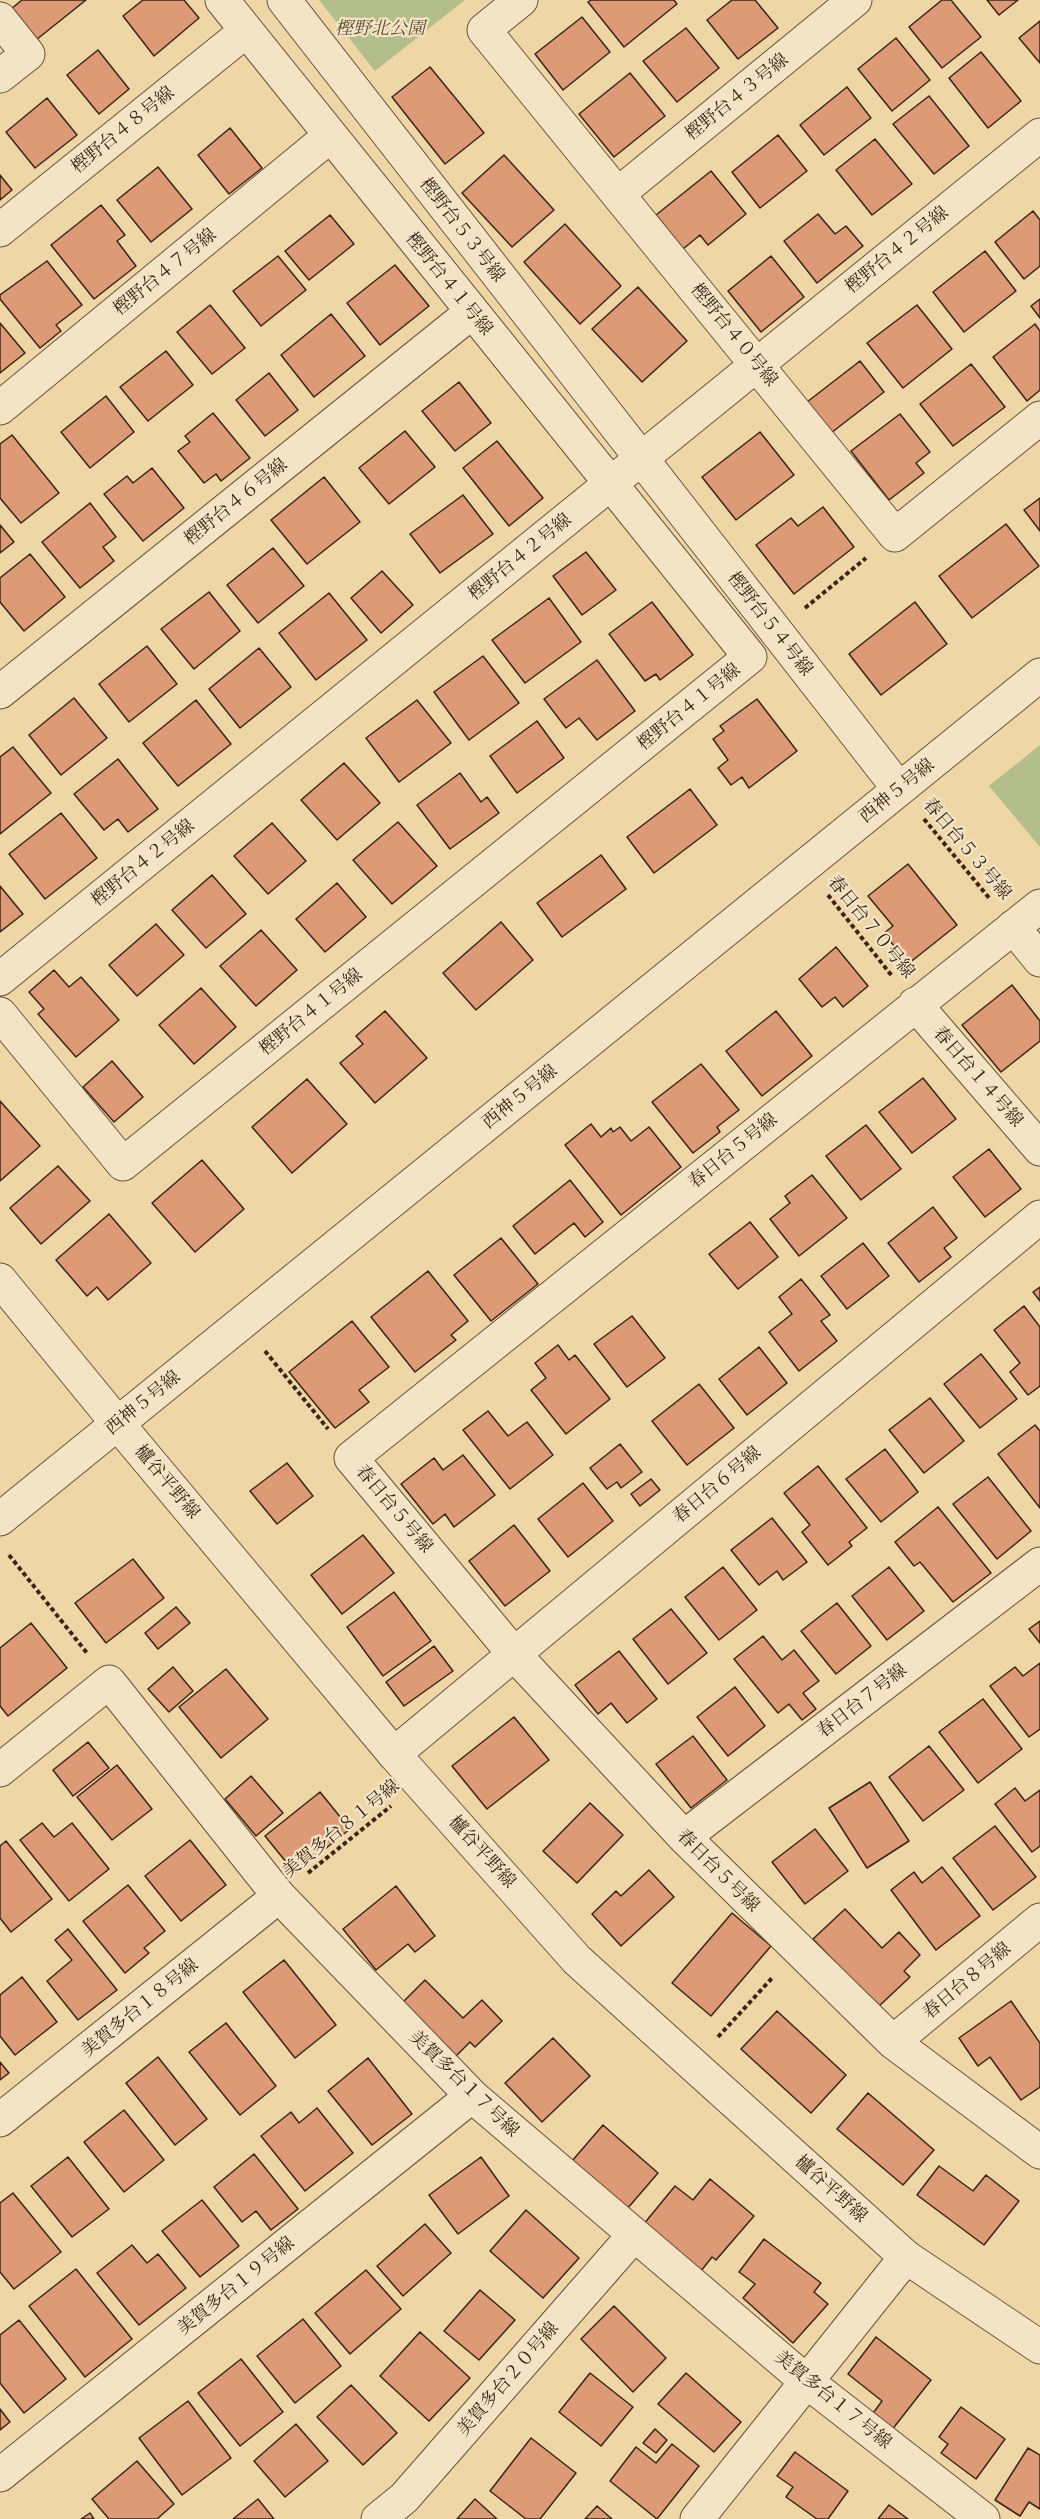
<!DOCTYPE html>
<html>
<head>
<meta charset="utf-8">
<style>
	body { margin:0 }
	canvas { display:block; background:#eed6a7 }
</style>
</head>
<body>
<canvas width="1040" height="2519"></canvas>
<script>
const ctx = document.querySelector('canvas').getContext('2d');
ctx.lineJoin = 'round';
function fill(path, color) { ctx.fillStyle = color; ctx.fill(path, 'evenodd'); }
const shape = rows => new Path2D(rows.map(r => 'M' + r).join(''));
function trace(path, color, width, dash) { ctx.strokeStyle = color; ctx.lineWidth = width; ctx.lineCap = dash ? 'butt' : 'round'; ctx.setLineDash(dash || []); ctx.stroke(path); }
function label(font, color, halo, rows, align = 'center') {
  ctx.font = font + ' "Libre Caslon Text","Noto Serif JP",serif'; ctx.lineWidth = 4.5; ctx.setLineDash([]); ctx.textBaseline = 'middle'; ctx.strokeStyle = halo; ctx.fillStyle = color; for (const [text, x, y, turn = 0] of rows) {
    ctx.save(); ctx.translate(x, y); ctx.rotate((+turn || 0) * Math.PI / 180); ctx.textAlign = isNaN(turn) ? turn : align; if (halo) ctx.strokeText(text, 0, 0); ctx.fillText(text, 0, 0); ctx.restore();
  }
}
fill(shape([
	[319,0,465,0,375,71],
	[1040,745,1040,847,989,786]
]), '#b4be8a');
const building = shape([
	[22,0,86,0,36,40,11,9,22,0],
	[143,0,184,0,199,18,154,56,123,16,143,0],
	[591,0,674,0,677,4,624,47,588,2,591,0],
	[732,0,755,0,778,28,738,59,707,20,732,0],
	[942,0,951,0,981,37,942,68,909,27,942,0],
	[987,0,1018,0,999,15,987,0],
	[582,17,610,52,563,90,535,54,582,17],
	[1040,21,1040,63,1019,38,1040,21],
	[686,28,719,68,677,102,643,61,686,28],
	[896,38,930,80,892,111,858,69,896,38],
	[98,50,129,89,99,114,67,75,98,50],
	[981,52,1021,101,988,128,949,78,981,52],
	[430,67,484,133,445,164,392,97,430,67],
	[630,73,665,116,614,157,579,114,630,73],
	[847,87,871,118,824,155,800,125,847,87],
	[929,96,969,146,934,174,893,124,929,96],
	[47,98,77,135,35,168,6,132,47,98],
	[230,128,262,168,229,194,198,155,230,128],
	[778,135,807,171,760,208,732,172,778,135],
	[875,139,912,184,872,215,836,170,875,139],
	[504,155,554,210,512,247,462,193,504,155],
	[158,167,192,209,151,242,117,200,158,167],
	[711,171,746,214,708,245,700,235,683,249,656,215,711,171],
	[0,175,12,190,0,200,0,175],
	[101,205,125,235,117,241,136,266,94,299,51,245,101,205],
	[1033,211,1040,220,1040,266,1024,279,995,242,1033,211],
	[818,214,835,234,846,226,863,246,817,283,784,241,818,214],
	[330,215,354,244,309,280,285,251,330,215],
	[565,224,621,286,580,324,524,262,565,224],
	[985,251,1016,291,964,332,933,292,985,251],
	[278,256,306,290,261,326,233,291,278,256],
	[771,256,804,297,761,332,728,291,771,256],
	[47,261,82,305,56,325,61,331,40,348,0,299,0,295,47,261],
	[395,265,429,306,380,345,347,303,395,265],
	[638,287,687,341,642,382,592,329,638,287],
	[1040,299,1040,318,1031,306,1040,299],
	[210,305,245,348,212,374,177,332,210,305],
	[917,305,952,349,903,388,867,343,917,305],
	[331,314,365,356,314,397,281,355,331,314],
	[0,323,25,353,0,373,0,323],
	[1035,324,1040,331,1040,390,1027,401,993,357,1035,324],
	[166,351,193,385,148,421,120,387,166,351],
	[860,361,884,392,831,433,807,402,860,361],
	[971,364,1005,407,953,446,920,404,971,364],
	[269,373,298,410,265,436,236,400,269,373],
	[459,382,491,423,455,451,422,411,459,382],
	[106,396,134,432,90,468,61,432,106,396],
	[213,413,250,458,221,481,216,474,204,483,178,451,190,442,185,436,213,413],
	[900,414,930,452,916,463,924,473,889,500,851,451,900,414],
	[405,431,435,467,389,504,359,468,405,431],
	[760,432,794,475,736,520,702,477,760,432],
	[12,435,59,493,21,523,0,498,0,444,12,435],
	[497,441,543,498,509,526,463,468,497,441],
	[152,468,184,508,143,541,104,494,127,476,133,483,152,468],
	[324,477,360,522,307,564,271,520,324,477],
	[463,495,493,534,440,573,410,534,463,495],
	[1040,498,1040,531,1024,510,1040,498],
	[90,503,116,537,103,547,114,561,80,588,42,542,90,503],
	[823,507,854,547,794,594,756,545,791,518,798,526,823,507],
	[1006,524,1039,566,972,618,939,576,1006,524],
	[0,525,14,542,0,553,0,525],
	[273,548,304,586,258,623,227,585,273,548],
	[586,552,616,590,582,615,553,576,586,552],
	[30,554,65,597,24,631,0,602,0,578,30,554],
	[382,571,413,605,381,633,351,598,382,571],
	[209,592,240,631,194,669,161,629,209,592],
	[329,593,367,640,316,680,279,633,329,593],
	[549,598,581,642,525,683,492,640,549,598],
	[652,602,693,655,660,680,656,674,645,681,609,634,652,602],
	[915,602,947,644,881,695,849,654,915,602],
	[147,646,177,684,129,722,99,684,147,646],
	[259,648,291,687,240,728,209,689,259,648],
	[483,656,519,703,469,740,434,692,483,656],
	[597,660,635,711,597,740,579,718,566,728,544,699,597,660],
	[74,698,107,738,61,775,29,735,74,698],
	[757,699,797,751,749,788,742,777,731,785,718,768,728,760,713,739,724,731,720,726,757,699],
	[196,700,231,744,178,786,143,743,196,700],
	[417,700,451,743,399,782,366,738,417,700],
	[537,721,564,758,517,793,490,756,537,721],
	[13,747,51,793,0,834,0,757,13,747],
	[118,759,158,809,128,832,118,819,104,830,74,794,118,759],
	[344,763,380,803,337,840,301,800,344,763],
	[460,773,481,802,487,797,499,813,450,849,417,805,460,773],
	[690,789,717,825,654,873,627,837,690,789],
	[61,813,97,858,45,899,9,854,61,813],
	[398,822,437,866,392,904,353,860,398,822],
	[272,823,306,861,268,894,234,856,272,823],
	[601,855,626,889,562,937,537,903,601,855],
	[908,864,957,925,908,964,884,933,893,926,868,896,908,864],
	[212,875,246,914,206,948,172,910,212,875],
	[337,883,366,917,325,952,296,919,337,883],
	[0,886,23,914,0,932,0,886],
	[501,922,533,960,476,1010,443,973,501,922],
	[156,924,184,955,137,996,109,965,156,924],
	[261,930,297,970,256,1006,220,966,261,930],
	[836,947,868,986,843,1007,835,997,822,1007,799,979,836,947],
	[54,970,69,987,81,977,119,1020,76,1057,38,1014,44,1009,29,992,54,970],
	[1012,985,1040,1021,1040,1041,1001,1072,962,1025,1012,985],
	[201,988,236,1027,194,1064,159,1025,201,988],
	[385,1011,427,1058,375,1103,340,1063,363,1044,356,1036,385,1011],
	[776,1011,812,1056,762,1096,726,1051,776,1011],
	[112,1061,143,1097,114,1122,83,1087,112,1061],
	[701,1064,739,1110,717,1127,720,1132,693,1153,652,1102,701,1064],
	[923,1078,956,1119,912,1153,879,1112,923,1078],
	[307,1079,347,1124,292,1173,252,1127,307,1079],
	[0,1101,40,1146,0,1181,0,1101],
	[591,1124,601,1137,611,1128,613,1132,620,1127,631,1141,649,1127,681,1167,621,1215,565,1145,591,1124],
	[866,1125,901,1169,861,1200,826,1156,866,1125],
	[989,1149,1021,1189,985,1217,953,1177,989,1149],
	[202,1160,244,1209,195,1252,152,1203,202,1160],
	[58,1166,90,1201,41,1244,10,1208,58,1166],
	[812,1175,847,1218,799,1256,770,1219,790,1203,785,1196,812,1175],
	[570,1180,603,1222,585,1237,574,1223,535,1254,513,1226,570,1180],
	[933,1207,957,1238,944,1248,951,1257,919,1282,888,1243,933,1207],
	[109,1214,151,1263,108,1300,97,1287,87,1296,56,1260,109,1214],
	[750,1222,778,1257,738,1289,709,1254,750,1222],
	[501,1238,538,1284,491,1321,454,1275,501,1238],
	[863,1243,889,1276,847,1309,821,1276,863,1243],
	[428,1271,468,1321,451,1335,456,1340,415,1372,371,1317,428,1271],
	[801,1279,830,1315,821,1321,837,1341,799,1371,769,1332,792,1314,779,1297,801,1279],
	[1040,1287,1040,1301,1033,1292,1040,1287],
	[1024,1306,1040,1327,1040,1386,1028,1395,1010,1372,1020,1363,994,1330,1024,1306],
	[632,1316,665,1358,627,1387,594,1344,632,1316],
	[352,1321,389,1367,359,1390,369,1402,335,1428,289,1372,352,1321],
	[558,1345,569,1360,575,1355,610,1399,566,1434,531,1390,546,1378,535,1363,558,1345],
	[759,1347,787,1383,747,1415,719,1379,759,1347],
	[981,1354,1017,1399,980,1428,944,1384,981,1354],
	[699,1384,734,1428,687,1465,652,1421,699,1384],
	[930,1398,964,1441,924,1473,889,1430,930,1398],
	[488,1411,508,1436,527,1422,553,1455,510,1489,463,1430,488,1411],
	[1035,1425,1040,1431,1040,1508,998,1454,1035,1425],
	[620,1444,642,1472,621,1488,617,1482,607,1489,590,1468,620,1444],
	[885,1449,918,1492,881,1522,846,1479,885,1449],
	[463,1455,495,1495,454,1527,445,1514,433,1524,401,1484,434,1458,443,1470,463,1455],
	[287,1463,313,1496,277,1524,250,1491,287,1463],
	[818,1466,867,1528,849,1542,852,1546,828,1565,802,1532,810,1525,784,1493,818,1466],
	[988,1477,1031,1531,997,1559,953,1504,988,1477],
	[651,1479,660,1490,640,1506,631,1494,651,1479],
	[583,1483,613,1521,568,1557,538,1519,583,1483],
	[938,1507,991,1573,953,1602,920,1562,914,1566,895,1542,938,1507],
	[772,1518,807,1562,783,1580,777,1571,759,1585,731,1550,772,1518],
	[514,1525,550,1571,505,1606,469,1561,514,1525],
	[363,1535,394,1573,342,1614,311,1575,363,1535],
	[133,1559,164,1598,106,1643,75,1603,133,1559],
	[723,1567,757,1610,719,1640,685,1597,723,1567],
	[889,1567,924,1611,887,1640,852,1596,889,1567],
	[394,1592,431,1641,383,1676,347,1627,394,1592],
	[837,1603,871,1646,836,1674,801,1631,837,1603],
	[176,1607,190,1623,158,1649,145,1633,176,1607],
	[671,1609,707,1653,668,1684,633,1639,671,1609],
	[1040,1621,1040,1643,1029,1629,1040,1621],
	[31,1623,67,1668,8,1716,0,1706,0,1648,31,1623],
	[763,1636,782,1660,794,1650,819,1681,803,1693,816,1709,802,1720,789,1704,778,1713,734,1659,763,1636],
	[434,1646,453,1671,404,1706,386,1682,434,1646],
	[619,1651,657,1699,627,1723,611,1703,598,1714,575,1685,619,1651],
	[1040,1663,1040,1729,1029,1737,990,1686,1015,1667,1023,1676,1040,1663],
	[173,1667,193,1691,169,1712,148,1689,173,1667],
	[226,1669,268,1719,221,1758,179,1707,226,1669],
	[735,1687,765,1726,728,1756,697,1717,735,1687],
	[983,1699,1022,1749,978,1783,939,1732,983,1699],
	[514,1717,549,1760,487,1809,452,1766,514,1717],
	[693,1736,727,1780,691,1808,656,1764,693,1736],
	[88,1742,109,1768,73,1796,53,1770,88,1742],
	[929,1746,964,1790,923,1821,889,1777,929,1746],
	[117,1765,152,1809,112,1840,77,1797,117,1765],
	[251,1776,283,1813,256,1836,225,1799,251,1776],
	[870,1782,909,1841,867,1868,829,1808,870,1782],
	[1015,1788,1025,1801,1040,1790,1040,1846,1032,1852,995,1804,1015,1788],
	[320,1792,350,1829,295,1873,265,1836,320,1792],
	[590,1803,623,1835,577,1883,543,1851,590,1803],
	[42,1823,54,1837,72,1823,109,1869,69,1901,20,1840,42,1823],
	[995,1826,1036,1877,993,1910,953,1858,995,1826],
	[815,1829,848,1871,805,1904,772,1862,815,1829],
	[190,1840,226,1885,181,1921,145,1876,190,1840],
	[6,1841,52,1899,11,1932,0,1918,0,1846,6,1841],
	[942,1867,980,1916,936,1950,891,1890,914,1872,922,1883,942,1867],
	[649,1870,674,1897,621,1946,592,1914,616,1891,621,1896,649,1870],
	[128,1885,165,1931,144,1948,149,1953,125,1973,83,1921,128,1885],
	[396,1886,435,1936,415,1952,408,1944,376,1970,343,1929,396,1886],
	[845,1909,882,1948,899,1932,920,1955,904,1971,910,1977,878,2007,813,1939,845,1909],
	[732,1913,771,1946,711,2016,672,1983,732,1913],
	[68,1929,117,1990,78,2020,47,1981,72,1960,55,1940,68,1929],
	[284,1960,336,2025,295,2058,243,1992,284,1960],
	[22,1977,57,2022,15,2055,0,2036,0,1995,22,1977],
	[425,1980,463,2018,482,2000,502,2021,475,2047,470,2042,455,2057,402,2003,425,1980],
	[1011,2001,1040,2043,1040,2087,1021,2100,990,2057,978,2066,959,2038,1011,2001],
	[777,2011,846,2075,811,2113,741,2049,777,2011],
	[226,2023,276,2086,240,2115,189,2052,226,2023],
	[553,2038,590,2076,542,2122,505,2083,553,2038],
	[158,2057,207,2119,175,2145,126,2083,158,2057],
	[368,2058,412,2114,372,2145,328,2091,368,2058],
	[0,2062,9,2073,0,2080,0,2062],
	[868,2093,934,2150,903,2185,837,2129,868,2093],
	[317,2108,353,2153,305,2191,261,2136,291,2112,299,2123,317,2108],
	[124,2110,164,2160,124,2192,84,2142,124,2110],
	[603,2125,658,2173,627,2209,572,2161,603,2125],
	[254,2154,298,2209,271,2230,256,2211,242,2222,214,2187,254,2154],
	[68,2157,109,2209,72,2237,31,2186,68,2157],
	[481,2157,509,2196,458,2234,429,2195,481,2157],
	[939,2166,973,2191,986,2175,1019,2201,984,2245,917,2195,939,2166],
	[710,2179,754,2216,716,2260,712,2257,701,2271,643,2225,675,2186,693,2200,710,2179],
	[13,2193,61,2252,14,2289,0,2272,0,2203,13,2193],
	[202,2200,239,2246,200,2277,162,2231,202,2200],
	[526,2210,579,2258,543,2298,490,2251,526,2210],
	[425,2224,451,2253,403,2296,377,2266,425,2224],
	[764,2239,821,2283,814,2292,828,2304,793,2343,743,2298,755,2284,739,2272,764,2239],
	[132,2245,147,2263,158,2254,186,2288,139,2325,97,2273,132,2245],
	[76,2269,132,2339,85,2377,29,2306,76,2269],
	[366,2270,401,2309,350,2354,315,2313,366,2270],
	[480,2290,515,2320,479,2360,444,2331,480,2290],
	[614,2306,666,2358,633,2392,581,2339,614,2306],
	[303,2319,341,2366,295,2403,257,2356,303,2319],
	[19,2320,66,2379,24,2413,0,2383,0,2335,19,2320],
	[420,2332,470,2378,429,2421,380,2376,420,2332],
	[876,2337,931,2380,891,2431,871,2416,882,2401,848,2374,876,2337],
	[241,2359,283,2412,240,2446,198,2393,241,2359],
	[590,2373,633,2407,601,2446,559,2412,590,2373],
	[686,2373,741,2422,714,2452,658,2404,686,2373],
	[351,2385,397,2433,363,2465,317,2417,351,2385],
	[188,2401,231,2458,182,2495,139,2438,188,2401],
	[961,2407,1005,2439,976,2479,941,2453,948,2444,939,2437,961,2407],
	[0,2409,10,2422,0,2430,0,2409],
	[296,2424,328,2461,285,2497,254,2461,296,2424],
	[655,2429,667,2440,656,2453,643,2443,655,2429],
	[531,2438,576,2473,540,2519,526,2519,490,2491,531,2438],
	[672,2444,699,2466,657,2519,610,2481,636,2447,656,2463,672,2444],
	[1028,2448,1040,2455,1040,2509,1029,2502,1020,2516,995,2500,1028,2448],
	[795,2452,848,2491,828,2519,817,2519,786,2497,793,2487,777,2476,795,2452],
	[137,2461,174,2504,157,2519,109,2519,92,2499,137,2461],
	[258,2499,274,2519,233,2519,258,2499],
	[475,2499,497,2519,457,2519,475,2499],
	[889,2505,908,2519,878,2519,889,2505],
	[597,2506,612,2519,585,2519,597,2506],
	[90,2513,94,2519,81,2519,90,2513]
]);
fill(building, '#dc9a77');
trace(building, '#3d2516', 1.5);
const pedestrian = shape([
	[284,0,899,789],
	[1013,927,1040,960]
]);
const minor = shape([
	[521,0,484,30,895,535,1040,418],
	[0,19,28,54,0,76],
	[618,194,855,0],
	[0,230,246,31],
	[0,408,330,136],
	[0,692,472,312],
	[1040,906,351,1458,514,1654,684,1837,893,2042,1040,2152],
	[0,979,1040,135],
	[915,1004,1040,1149],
	[0,1014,123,1164,750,657,222,0],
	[394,1754,1040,1217],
	[0,1770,109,1682,279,1896,472,2096,806,2381,983,2519],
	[684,1837,1040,1564],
	[893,2042,1040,1920],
	[0,2120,279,1896],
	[0,2475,472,2096],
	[378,2519,404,2498,634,2235],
	[697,2519,906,2257]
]);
const tertiary = shape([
	[0,1280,118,1424,394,1754,577,1960,906,2257,1040,2347],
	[0,1519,1040,675]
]);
trace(pedestrian, '#69513a', 35);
trace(minor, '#69513a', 35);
trace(tertiary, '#69513a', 35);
trace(shape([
	[805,608,866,558],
	[924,819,990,899],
	[828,895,892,976],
	[265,1351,328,1429],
	[9,1555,87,1653],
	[308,1873,391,1806],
	[718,2037,773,1977]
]), '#3d2516', 4, [4.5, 3]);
trace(pedestrian, '#f4e4c6', 33);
trace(minor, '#f4e4c6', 33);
trace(tertiary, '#f4e4c6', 33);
label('italic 18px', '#5b4b33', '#f4e4c6', [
	["樫野北公園",380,29]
]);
label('18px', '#3d2516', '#f4e4c6', [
	["樫野台４３号線",737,97,-39],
	["樫野台４８号線",123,130,-39],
	["樫野台５３号線",462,230,52],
	["樫野台４２号線",897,250,-39],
	["樫野台４７号線",165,272,-39],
	["樫野台４１号線",449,284,51],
	["樫野台４０号線",734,335,51],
	["樫野台４６号線",236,502,-39],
	["樫野台４２号線",520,557,-39],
	["樫野台５４号線",770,624,52],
	["樫野台４１号線",689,707,-39],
	["西神５号線",897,791,-39],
	["春日台５３号線",967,849,50],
	["樫野台４２号線",143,863,-39],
	["春日台７０号線",871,927,51],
	["樫野台４１号線",311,1012,-39],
	["春日台１４号線",978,1077,49],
	["西神５号線",520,1097,-39],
	["春日台５号線",733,1151,-39],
	["西神５号線",143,1403,-39],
	["櫨谷平野線",167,1482,50],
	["春日台６号線",717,1485,-40],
	["春日台５号線",394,1509,50],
	["春日台７号線",862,1701,-38],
	["美賀多台８１号線",341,1829,-39],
	["櫨谷平野線",482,1852,48],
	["春日台５号線",718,1871,45],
	["春日台８号線",967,1981,-40],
	["美賀多台１８号線",140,2008,-39],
	["美賀多台１７号線",464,2084,44],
	["櫨谷平野線",831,2189,42],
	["美賀多台１９号線",236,2286,-39],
	["美賀多台２０号線",508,2379,-49],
	["美賀多台１７号線",833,2400,39]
]);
</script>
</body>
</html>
